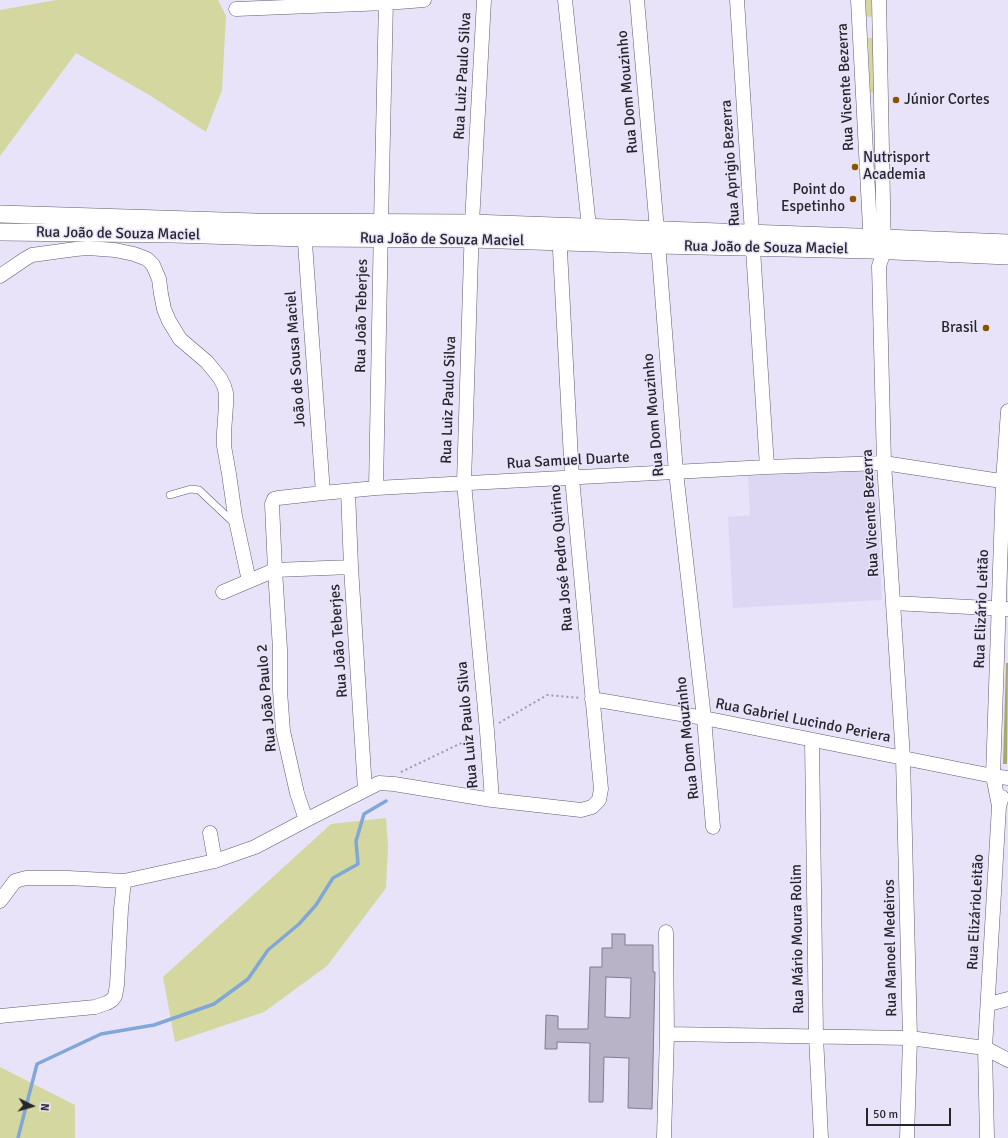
<!DOCTYPE html>
<meta charset="utf-8">
<style>
body{margin:0}
#map{position:relative;width:1008px;height:1138px;overflow:hidden;background:#e8e3f8;font-family:Signika,sans-serif}
canvas{display:block}
.north{position:absolute;left:12px;top:1086px;width:40px;height:40px;-webkit-text-stroke:3px #e8e3f8;paint-order:stroke;rotate:95deg;font-size:11px;font-weight:700;line-height:16px;text-align:center;color:#27252c}
.north::after{content:'';display:block;margin:auto;width:14px;height:18px;background:#27252c;clip-path:polygon(50% 0,100% 100%,50% 72%,0 100%)}
.scale{position:absolute;left:866px;top:1108px;width:85px;height:18px;box-sizing:border-box;border:2px solid #27252c;border-top:0;padding-left:5px;font-size:12px;line-height:14px;white-space:nowrap;color:#27252c;-webkit-text-stroke:3px #e8e3f8;paint-order:stroke}
</style>
<div id="map">
<canvas width="1008" height="1138"></canvas>
<div class="north">N</div>
<div class="scale">50 m</div>
</div>
<script>
const c = document.querySelector('canvas').getContext('2d');
c.lineJoin = 'round';
function fillPath(path, color) { c.fillStyle = color; c.fill(path, 'evenodd'); }
const shape = rows => new Path2D(rows.map(r => 'M' + r).join(''));
function trace(path, color, width, dash) { c.strokeStyle = color; c.lineWidth = width; c.lineCap = dash ? 'butt' : 'round'; c.setLineDash(dash || []); c.stroke(path); }
function write(font, color, halo, rows, align = 'center') {
  c.font = font + ' Signika,sans-serif'; c.lineWidth = 3; c.setLineDash([]); c.textBaseline = 'middle'; c.strokeStyle = halo; c.fillStyle = color; for (const [text, x, y, turn = 0] of rows) {
    c.save(); c.translate(x, y); c.rotate((+turn || 0) * Math.PI / 180); c.textAlign = isNaN(turn) ? turn : align; if (halo) c.strokeText(text, 0, 0); c.fillText(text, 0, 0); c.restore();
  }
}
fillPath(shape([
 [875,469,882,600,733,608,728,517,750,515,748,476]
]), '#ded7f3');
fillPath(shape([
 [56,0,218,0,226,16,222,90,206,132,151,96,76,53,0,156,0,10],
 [865,0,871,0,872,16,870,17,866,16],
 [869,38,874,38,874,93,870,92,868,39],
 [386,818,388,847,386,888,327,966,264,1012,175,1042,163,977,331,824],
 [0,1067,75,1105,75,1138,0,1138]
]), '#d4d7a0');
fillPath(shape([
 [1006,663,1008,663,1007,764,1003,764]
]), '#a5a86a');
trace(shape([
 [18,1138,37,1064,101,1034,154,1025,214,1004,248,979,268,950,299,924,316,905,333,878,358,864,356,841,364,814,386,801]
]), '#81a7d8', 3.5);
const building = shape([
 [612,934,625,934,625,945,653,945,653,972,655,972,652,1109,628,1108,629,1058,604,1057,603,1102,589,1102,590,1043,557,1042,557,1049,545,1049,546,1015,558,1016,558,1029,588,1029,590,967,602,967,602,948,612,948,612,934],
 [606,977,631,978,630,1018,605,1017,606,977]
]);
fillPath(building, '#b8b3c7');
trace(building, '#817c8f', 1);
const service = shape([
 [170,495,191,489,199,490,234,523]
]);
const minor = shape([
 [484,0,472,223,464,483,487,731,492,800],
 [565,0,589,227],
 [637,0,657,230,676,472,704,718,713,827],
 [737,0,767,467],
 [858,0,871,247],
 [879,0,884,251,879,266,884,463,903,758,910,1038,907,1138],
 [236,9,386,3,424,0],
 [304,229,323,493],
 [0,276,25,259,32,255,76,249,88,248,115,250,134,254,147,259,153,265,159,279,161,294,164,309,169,321,180,339,207,362,220,378,224,386,226,393,226,405,224,433,224,446,229,474,235,516,249,581],
 [376,488,381,223,386,0],
 [348,491,351,567,365,790],
 [223,592,275,570,351,567],
 [893,603,1008,609],
 [592,699,704,718,993,776,1008,778],
 [812,740,816,1036,821,1138],
 [999,806,993,776,1003,481,1008,411],
 [306,820,297,793,283,731,280,691,280,649,275,570,272,504,274,499,278,498,323,493,376,488,767,467,884,463,1008,482],
 [210,833,215,861],
 [0,901,15,881,26,878,68,878,124,881],
 [989,1004,1008,999],
 [0,1016,95,1007,107,1003,112,1000,115,996,117,985,121,909,124,881,215,861,255,847,306,820,379,783,394,784,492,800,581,810,592,807,599,800,601,789,572,478,559,231],
 [667,1034,910,1038,985,1048,1008,1060],
 [664,1137,667,1034,666,932],
 [987,1138,985,1048,999,806,1002,797]
]);
const tertiary = shape([
 [0,214,255,222,472,223,884,238,1008,243],
 [0,232,173,234,304,238,471,239,658,245,871,250,1008,256]
]);
trace(service, '#615c6e', 8);
trace(minor, '#615c6e', 15);
trace(tertiary, '#615c6e', 18);
trace(shape([
 [499,723,547,695,581,698],
 [401,772,474,737]
]), '#9e9aaa', 2, [2, 3]);
trace(service, '#fff', 7);
trace(minor, '#fff', 14);
trace(tertiary, '#fff', 17);
for (const [x, y, r, color] of [
 [896,100,4,"#895302"],
 [855,167,4,"#895302"],
 [853,199,4,"#895302"],
 [986,328,4,"#895302"]
]) { const dot = new Path2D(); dot.arc(x, y, r, 0, 2 * Math.PI); c.fillStyle = color; c.fill(dot); trace(dot, '#e8e3f8', 1.5); }
write('15px', '#27252c', '#e8e3f8', [
 ["Rua Luiz Paulo Silva",463,76,-87],
 ["Rua Vicente Bezerra",846,87,-93],
 ["Rua Dom Mouzinho",628,92,-95],
 ["Rua Aprigio Bezerra",731,163,-94],
 ["Rua João de Souza Maciel",118,234,1],
 ["Rua João de Souza Maciel",442,240,1],
 ["Rua João de Souza Maciel",766,248,1],
 ["Rua João Teberjes",362,316,-89],
 ["João de Sousa Maciel",296,359,-94],
 ["Rua Luiz Paulo Silva",449,400,-88],
 ["Rua Dom Mouzinho",654,415,-95],
 ["Rua Samuel Duarte",568,461,-3],
 ["Rua Vicente Bezerra",871,513,-93],
 ["Rua José Pedro Quirino",562,558,-95],
 ["Rua Elizário Leitão",982,609,-88],
 ["Rua João Teberjes",339,641,-94],
 ["Rua João Paulo 2",267,698,-95],
 ["Rua Gabriel Lucindo Periera",803,721,11],
 ["Rua Luiz Paulo Silva",468,725,-95],
 ["Rua Dom Mouzinho",688,738,-96],
 ["Rua ElizárioLeitão",976,912,-87],
 ["Rua Mário Moura Rolim",798,939,-91],
 ["Rua Manoel Medeiros",891,948,-91]
]);
write('15px', '#27252c', '#e8e3f8', [
 ["Júnior Cortes",904,100],
 ["Nutrisport",863,158],
 ["Academia",863,175],
 ["Point do",845,190,"right"],
 ["Espetinho",845,207,"right"],
 ["Brasil",978,328,"right"]
], 'left');
</script>
